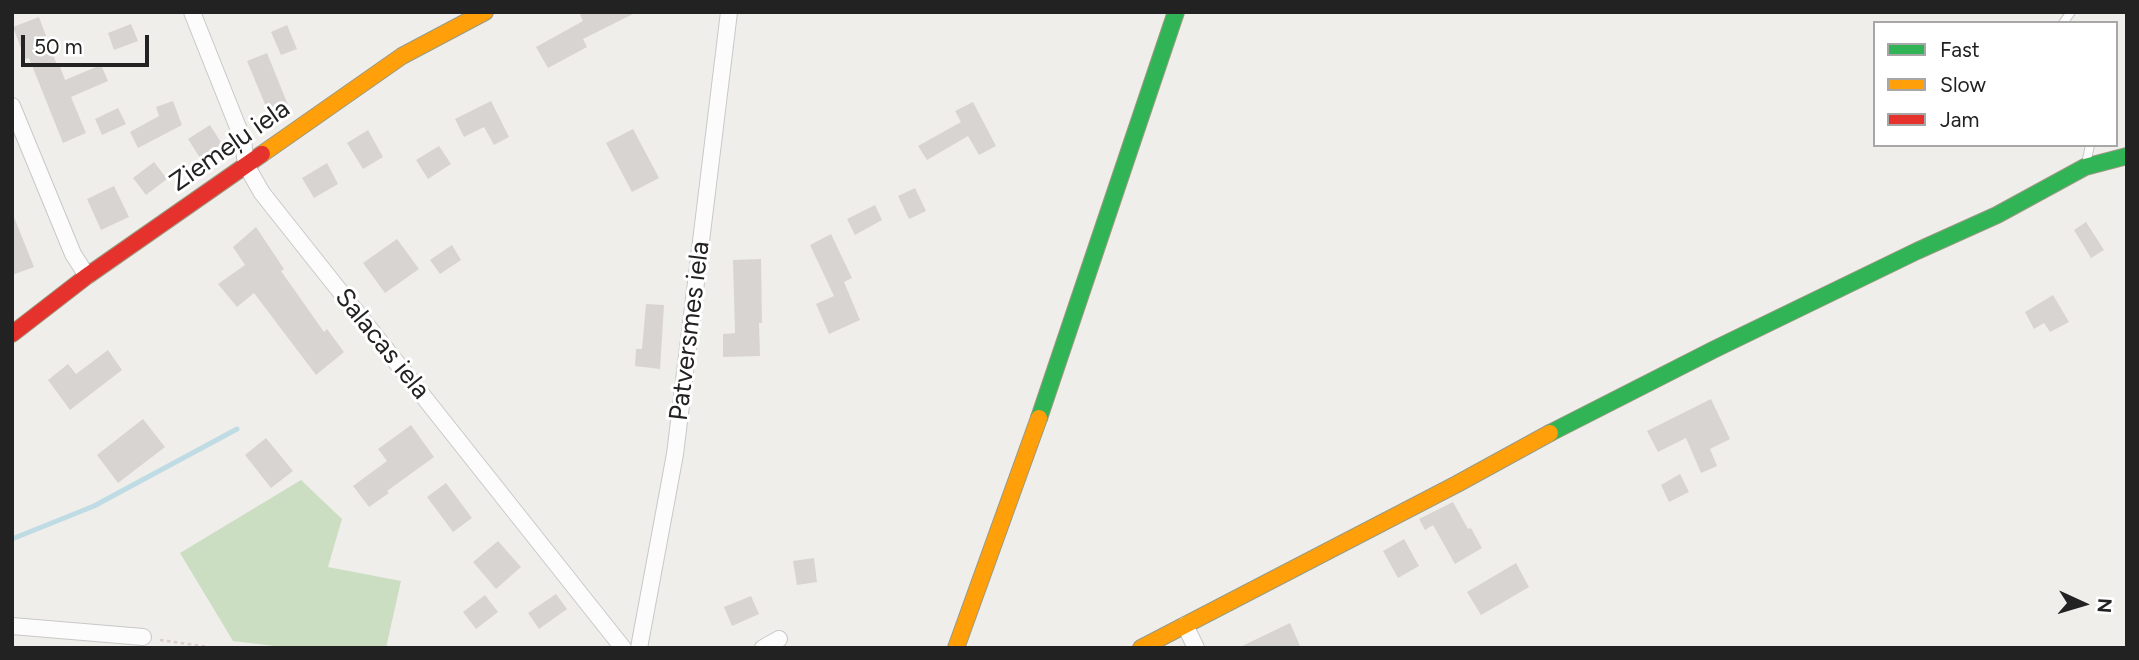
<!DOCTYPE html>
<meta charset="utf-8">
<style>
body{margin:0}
#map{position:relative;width:2139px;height:660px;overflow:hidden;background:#f0eeeb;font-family:Figtree,sans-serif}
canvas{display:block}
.frame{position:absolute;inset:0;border:14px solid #222;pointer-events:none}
.legend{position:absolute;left:1873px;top:21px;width:245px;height:126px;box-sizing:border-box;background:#fff;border:2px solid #a7a7a7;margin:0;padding:9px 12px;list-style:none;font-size:21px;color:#222}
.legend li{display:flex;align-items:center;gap:14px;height:35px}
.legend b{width:35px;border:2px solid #a7a7a7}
.north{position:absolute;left:2048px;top:569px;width:70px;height:70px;-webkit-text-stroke:5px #fff;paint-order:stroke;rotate:94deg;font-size:19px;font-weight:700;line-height:28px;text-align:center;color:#222}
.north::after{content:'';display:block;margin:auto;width:24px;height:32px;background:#222;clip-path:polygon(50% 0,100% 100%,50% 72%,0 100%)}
.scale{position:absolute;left:21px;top:35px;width:128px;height:32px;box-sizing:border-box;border:4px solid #222;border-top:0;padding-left:9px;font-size:21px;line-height:24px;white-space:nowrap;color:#222;-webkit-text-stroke:5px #fff;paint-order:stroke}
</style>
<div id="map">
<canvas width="2139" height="660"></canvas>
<div class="frame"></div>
<ul class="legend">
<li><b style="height:9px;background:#30b455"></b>Fast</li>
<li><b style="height:9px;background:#ff9f0a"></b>Slow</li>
<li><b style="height:9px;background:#e5322d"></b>Jam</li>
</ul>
<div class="north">N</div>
<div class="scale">50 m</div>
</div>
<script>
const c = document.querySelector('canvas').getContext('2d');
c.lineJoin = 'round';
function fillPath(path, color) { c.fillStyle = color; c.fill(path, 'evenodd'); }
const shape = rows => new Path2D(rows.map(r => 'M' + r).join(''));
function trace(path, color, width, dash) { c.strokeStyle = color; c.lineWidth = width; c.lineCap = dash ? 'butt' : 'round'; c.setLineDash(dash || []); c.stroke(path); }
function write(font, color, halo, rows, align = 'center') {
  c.font = font + ' Figtree,sans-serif'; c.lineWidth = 6; c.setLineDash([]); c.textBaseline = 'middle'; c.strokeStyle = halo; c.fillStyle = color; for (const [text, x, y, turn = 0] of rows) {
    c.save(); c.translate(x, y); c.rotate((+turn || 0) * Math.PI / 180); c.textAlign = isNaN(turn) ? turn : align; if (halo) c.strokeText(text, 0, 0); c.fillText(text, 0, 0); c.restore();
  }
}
fillPath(shape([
 [301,480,342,519,328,567,401,581,386,648,291,648,233,641,180,553]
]), '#cbdec1');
trace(shape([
 [12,539,94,506,237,429]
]), '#bfdbe3', 5);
fillPath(shape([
 [579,12,637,12,583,39,587,47,548,68,536,47,583,21],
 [39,17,57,65,59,64,65,80,101,65,108,81,71,97,86,133,63,143,29,58,25,59,13,27],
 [131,24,138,41,114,50,108,33],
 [287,25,297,49,281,55,271,32],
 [267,53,288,105,269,114,247,61],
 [173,101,182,125,138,148,130,132,159,116,156,107],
 [491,101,509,137,494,145,484,127,464,137,455,119],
 [973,102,996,146,979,155,968,136,927,160,918,146,961,122,955,111],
 [118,108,126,124,102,135,95,119],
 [210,125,222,144,200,158,188,139],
 [633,129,659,178,632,192,606,143],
 [368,130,383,157,363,169,347,143],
 [439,146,451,164,428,179,416,160],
 [154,162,167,179,146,195,133,178],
 [327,163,338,184,314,198,302,178],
 [114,186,129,217,101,230,87,199],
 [915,188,926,211,909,219,898,196],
 [875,205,882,220,855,235,847,219],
 [12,212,34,267,12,275],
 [2086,222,2104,250,2091,258,2074,230],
 [256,227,284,269,281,271,324,332,327,329,344,352,316,375,254,293,237,307,218,284,245,265,233,247],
 [831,234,852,278,844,282,860,320,829,334,816,304,834,296,810,245],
 [397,239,419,269,385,293,363,263],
 [452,245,461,260,440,274,430,260],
 [761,259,762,323,759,323,760,356,723,357,723,334,735,333,733,260],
 [2053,295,2069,322,2050,332,2044,323,2034,329,2025,312],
 [646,304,664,305,660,369,635,366,636,349,642,349],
 [108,350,122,370,70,410,48,380,68,364,76,374],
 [1711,399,1730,439,1710,449,1717,466,1701,473,1686,438,1658,452,1647,431],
 [143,419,165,447,118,483,97,455],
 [411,425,434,457,387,491,389,493,369,507,353,486,387,461,378,449],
 [266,438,293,471,271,488,245,455],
 [1680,474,1689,492,1669,502,1661,485],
 [446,483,472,518,453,532,427,497],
 [1453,502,1468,529,1471,528,1482,548,1455,564,1433,525,1425,530,1419,519],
 [1404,539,1419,566,1398,578,1383,551],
 [498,541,521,567,496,589,473,562],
 [814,558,817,582,797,585,793,561],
 [1516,563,1529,587,1481,615,1467,592],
 [556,594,567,609,539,629,528,613],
 [485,595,498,612,476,629,463,612],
 [751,596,759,614,732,626,724,607],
 [1290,623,1301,648,1238,648]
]), '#d7d4d2');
const lane = shape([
 [2063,23,2071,12],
 [2086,164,2090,145]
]);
const street = shape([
 [192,12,243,140,246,165,262,193,623,648],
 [12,106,73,254,87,276],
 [1185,625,1196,648],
 [12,626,143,637],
 [639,648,675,454,729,12],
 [763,648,779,639]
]);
const fast = shape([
 [1039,418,1176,12],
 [1550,433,1715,349,1917,251,1997,215,2085,167,2127,156]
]);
const slow = shape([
 [262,154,402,56,485,12],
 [956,648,1039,418],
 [1141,648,1457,484,1550,433]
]);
const jam = shape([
 [12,334,87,276,262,154]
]);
trace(lane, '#c9c8c7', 10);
trace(street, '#c9c8c7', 18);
trace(fast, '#999a82', 18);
trace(slow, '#999a82', 18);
trace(jam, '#999a82', 18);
trace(shape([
 [160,640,215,648]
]), '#dccecd', 2.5, [3.5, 3.5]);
trace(lane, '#fdfcfc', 8);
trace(street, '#fdfcfc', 16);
trace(fast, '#30b455', 16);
trace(slow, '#ff9f0a', 16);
trace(jam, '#e5322d', 16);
write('26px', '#222', '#fff', [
 ["Ziemeļu iela",230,146,-35],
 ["Patversmes iela",690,331,-83],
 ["Salacas iela",382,344,51]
]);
</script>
